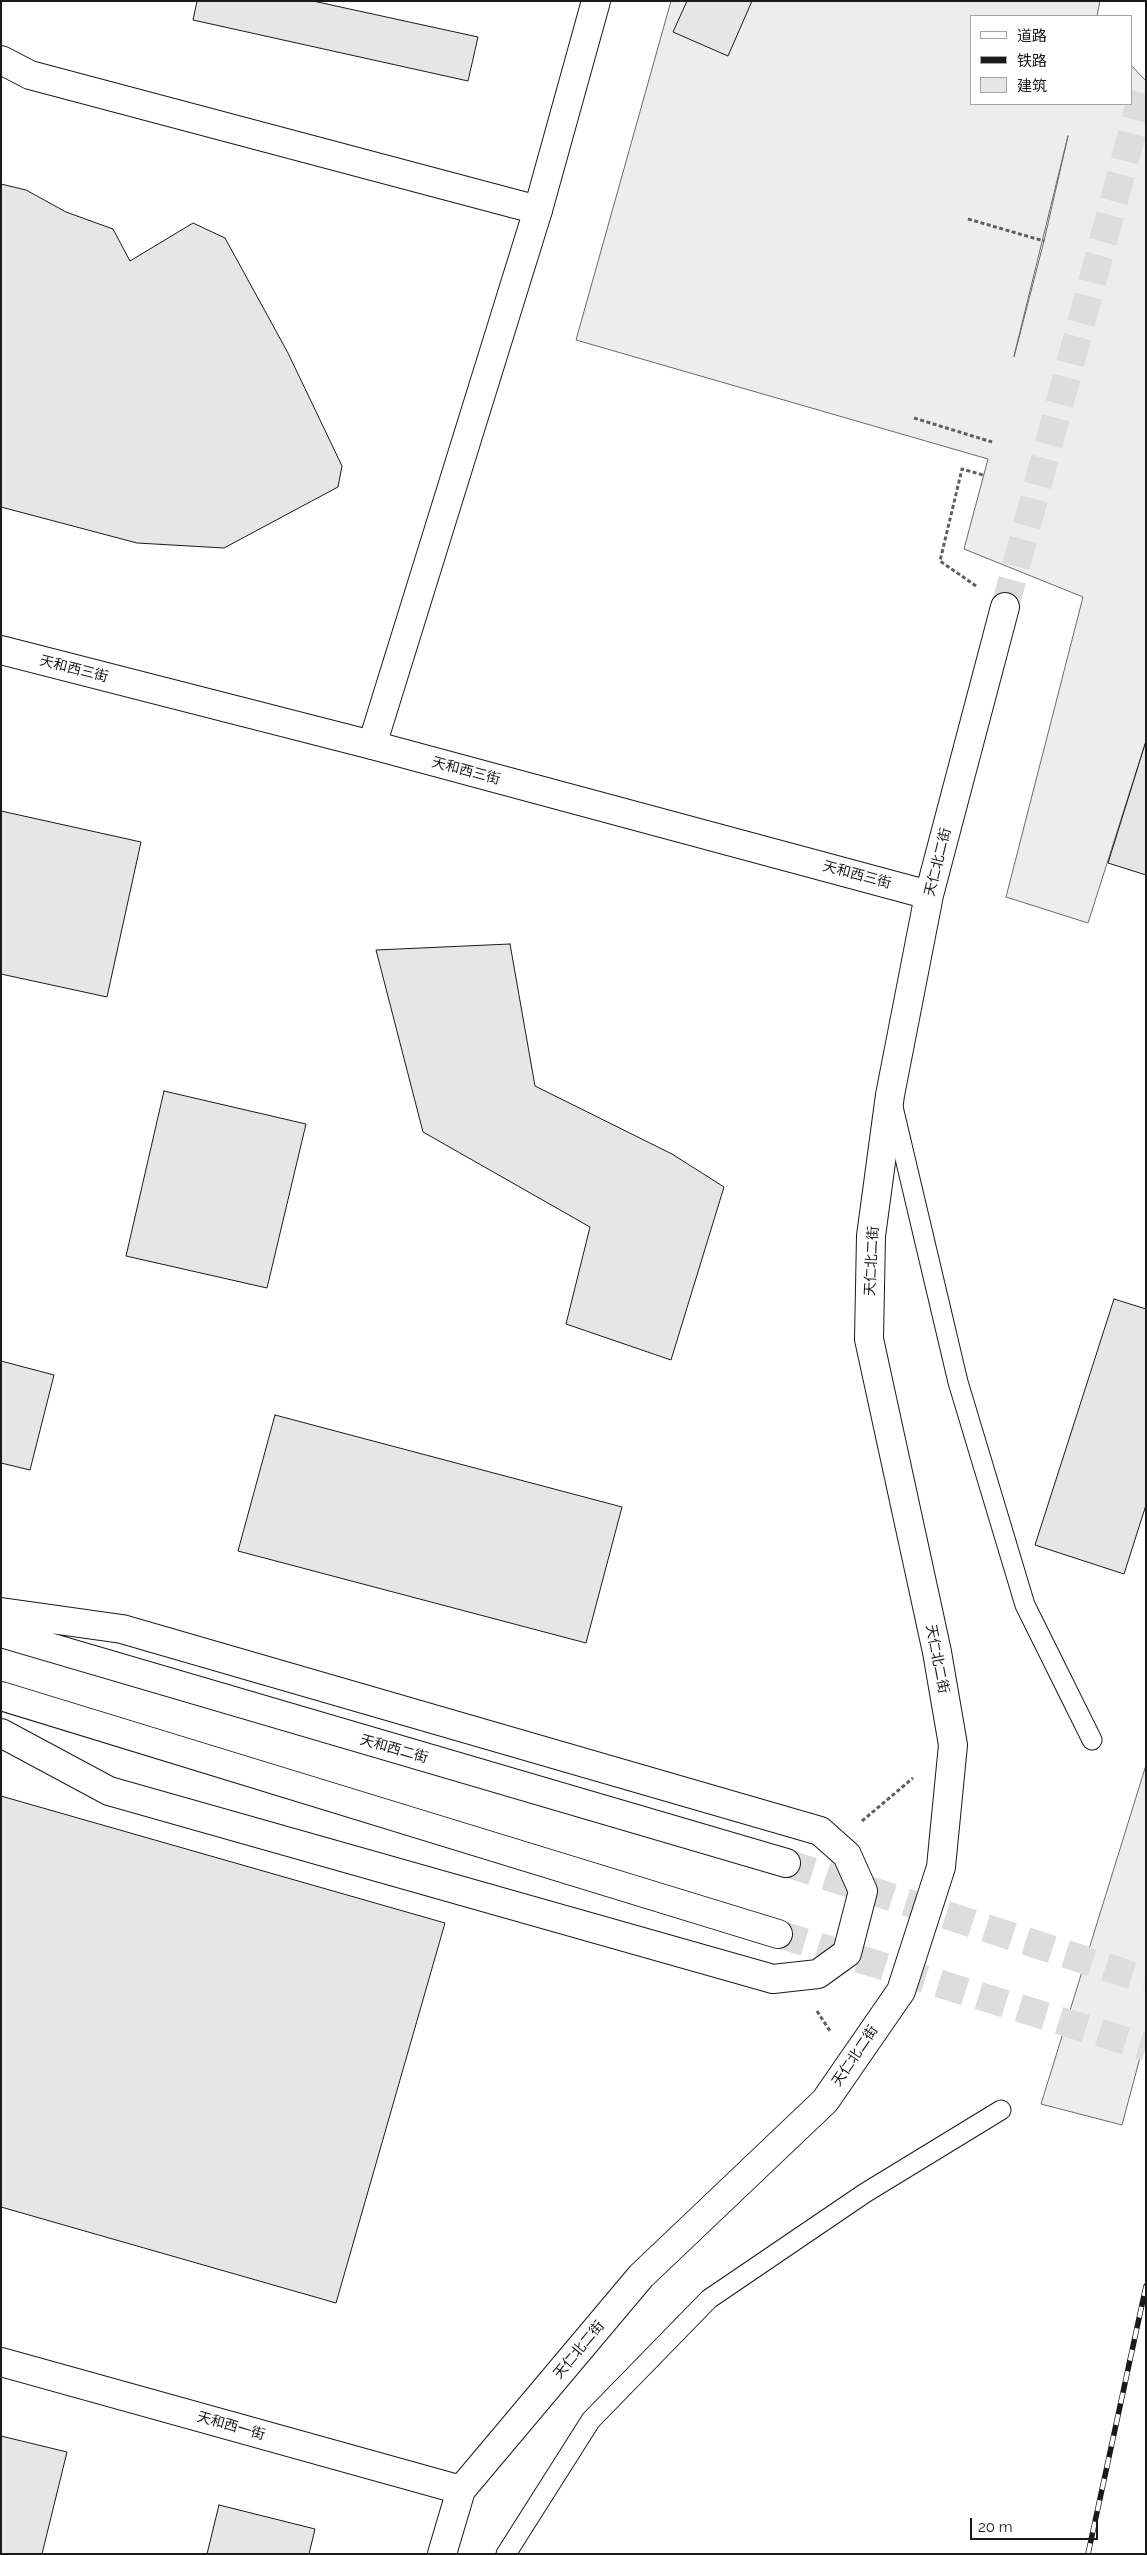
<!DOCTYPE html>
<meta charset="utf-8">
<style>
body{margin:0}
#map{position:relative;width:1147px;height:2555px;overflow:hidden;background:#fff;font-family:Raleway,"Noto Sans SC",sans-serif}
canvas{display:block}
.frame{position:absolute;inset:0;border:2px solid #1a1a1a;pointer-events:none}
.legend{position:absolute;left:970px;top:15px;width:162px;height:90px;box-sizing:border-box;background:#fff;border:1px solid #a3a3a3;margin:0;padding:6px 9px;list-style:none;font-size:15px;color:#1a1a1a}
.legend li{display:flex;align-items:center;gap:10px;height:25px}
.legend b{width:25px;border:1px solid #a3a3a3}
.scale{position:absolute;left:970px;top:2518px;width:128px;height:22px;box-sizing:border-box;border:2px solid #1a1a1a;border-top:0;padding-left:6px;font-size:15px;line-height:18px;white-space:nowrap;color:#1a1a1a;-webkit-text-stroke:4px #fff;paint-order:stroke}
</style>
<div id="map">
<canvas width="1147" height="2555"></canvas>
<div class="frame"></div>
<ul class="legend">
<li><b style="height:6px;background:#fff"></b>道路</li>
<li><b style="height:6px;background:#1a1a1a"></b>铁路</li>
<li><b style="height:14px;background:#e6e6e6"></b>建筑</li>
</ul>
<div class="scale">20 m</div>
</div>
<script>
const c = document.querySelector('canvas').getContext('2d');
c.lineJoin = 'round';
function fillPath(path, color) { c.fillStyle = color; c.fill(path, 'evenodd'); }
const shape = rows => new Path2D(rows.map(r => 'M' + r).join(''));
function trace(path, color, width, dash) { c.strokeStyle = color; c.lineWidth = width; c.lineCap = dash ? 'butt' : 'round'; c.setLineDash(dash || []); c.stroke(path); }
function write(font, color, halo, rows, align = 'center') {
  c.font = font + ' Raleway,"Noto Sans SC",sans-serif'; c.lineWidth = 4; c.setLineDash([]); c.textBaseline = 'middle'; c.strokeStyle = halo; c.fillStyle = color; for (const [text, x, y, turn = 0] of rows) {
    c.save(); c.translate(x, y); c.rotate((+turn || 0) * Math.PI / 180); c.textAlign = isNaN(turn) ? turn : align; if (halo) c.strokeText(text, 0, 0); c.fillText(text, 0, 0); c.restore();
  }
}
const built = shape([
 [671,1,1100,1,1097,16,971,16,971,104,1131,104,1131,65,1146,81,1146,741,1088,923,1006,897,1083,597,964,549,988,459,576,340,671,1],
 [1068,136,1044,241,1014,357,1014,356,1068,136],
 [1146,1765,1146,2035,1122,2125,1041,2104,1146,1765]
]);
fillPath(built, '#ededed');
trace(built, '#6a6a6a', 1);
const building = shape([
 [197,1,313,1,478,37,468,81,193,20,197,1],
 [687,1,752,1,728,56,673,32,687,1],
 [1,184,26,190,66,212,113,229,130,261,193,223,225,238,288,353,342,466,338,487,224,548,137,543,1,507,1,184],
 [1146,741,1146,875,1108,863,1146,741],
 [1,811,141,842,107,997,1,974,1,811],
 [510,944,535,1086,672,1154,724,1187,671,1360,566,1324,590,1227,423,1132,376,950,510,944],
 [164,1091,306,1124,267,1288,126,1256,164,1091],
 [1114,1299,1146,1309,1146,1505,1124,1574,1035,1545,1114,1299],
 [1,1361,54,1375,30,1470,1,1463,1,1361],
 [275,1415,622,1507,586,1643,238,1551,275,1415],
 [1,1796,445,1923,336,2303,1,2207,1,1796],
 [1,2436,67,2452,42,2554,1,2554,1,2436],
 [219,2505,315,2529,309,2554,207,2554,219,2505]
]);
fillPath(building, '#e6e6e6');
trace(building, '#1a1a1a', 1);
trace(shape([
 [1005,607,1146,81],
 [786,1863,1146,1980],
 [778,1934,1146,2047]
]), '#ddd', 28, [28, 14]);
const service = shape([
 [893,1107,958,1382,1025,1605,1092,1740],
 [506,2554,591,2420,709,2299,865,2193,1001,2110]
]);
const minor = shape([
 [372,745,538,210,596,1]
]);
const tertiary = shape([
 [1,650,372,745,929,895],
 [1,1612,122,1629,820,1831,847,1855,863,1891,847,1953,818,1974,773,1979,109,1791,1,1733],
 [1,1633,786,1863],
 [1,1696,778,1934],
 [1,2362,461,2490],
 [442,2554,461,2490,641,2276,825,2101,901,1991,941,1867,953,1745,937,1652,869,1339,871,1236,890,1095,929,895,1005,607]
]);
const primary = shape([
 [1,60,30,75,538,210]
]);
trace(service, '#1a1a1a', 21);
trace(minor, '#1a1a1a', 30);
trace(tertiary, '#1a1a1a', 30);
trace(primary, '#1a1a1a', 30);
trace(shape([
 [968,219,1044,241],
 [914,418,992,442],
 [976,586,940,561,962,469,983,475],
 [862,1821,913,1778],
 [817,2011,830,2031]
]), '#5f5f5f', 3, [4, 2.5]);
trace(service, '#fff', 19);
trace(minor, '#fff', 28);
trace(tertiary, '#fff', 28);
trace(primary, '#fff', 28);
const rail = shape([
 [1088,2554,1146,2286]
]);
trace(rail, '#1a1a1a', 5.5);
trace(rail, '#fff', 4, [11]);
write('14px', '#1a1a1a', '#fff', [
 ["天和西三街",74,669,14],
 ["天和西三街",466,771,15],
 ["天仁北二街",938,862,-76],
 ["天和西三街",857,875,15],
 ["天仁北二街",872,1261,-87],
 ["天仁北二街",937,1659,79],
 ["天和西二街",394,1749,16],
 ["天仁北二街",855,2056,-56],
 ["天仁北二街",579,2350,-50],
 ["天和西一街",231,2426,16]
]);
</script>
